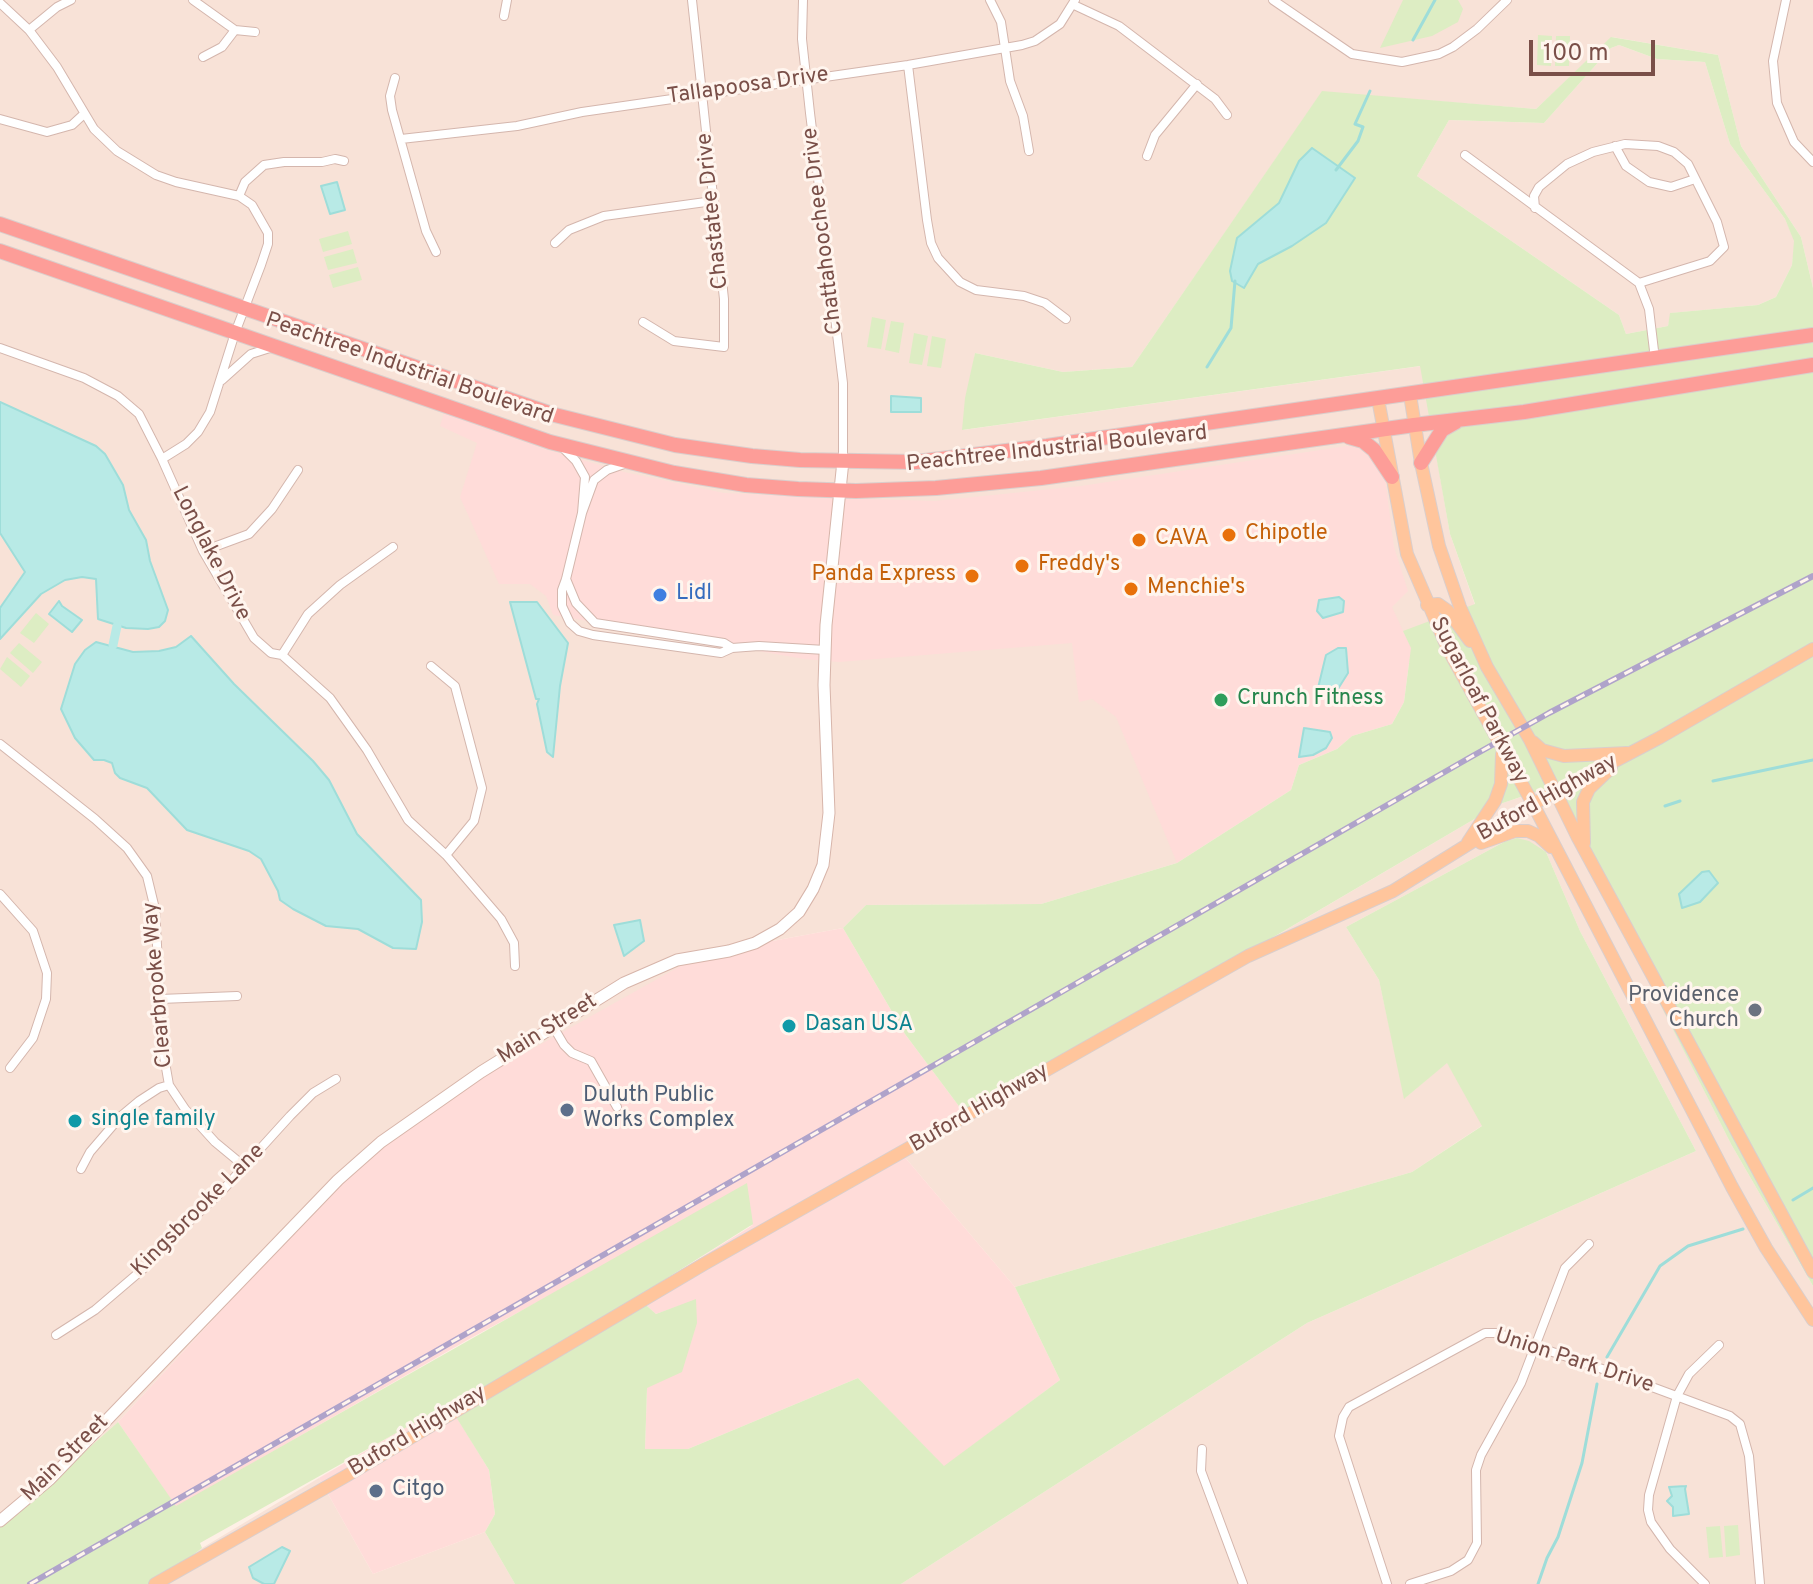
<!DOCTYPE html>
<style>
body{margin:0}
#map{position:relative;width:1813px;height:1584px;overflow:hidden;background:#fef0e6;font-family:Overpass,sans-serif}
canvas{display:block}
.scale{position:absolute;left:1529px;top:40px;width:126px;height:36px;box-sizing:border-box;border:4px solid #7a4f48;border-top:0;padding-left:10px;font-size:24px;line-height:28px;white-space:nowrap;color:#7a4f48;-webkit-text-stroke:6px #fff5ee;paint-order:stroke}
</style>
<div id="map">
<canvas width="1813" height="1584"></canvas>
<div class="scale">100 m</div>
</div>
<script>
const c = document.querySelector('canvas').getContext('2d');
c.lineJoin = 'round';
function fillPath(path, color) { c.fillStyle = color; c.fill(path, 'evenodd'); }
const shape = rows => new Path2D(rows.map(r => 'M' + r).join(''));
function trace(path, color, width, dash) { c.strokeStyle = color; c.lineWidth = width; c.lineCap = dash ? 'butt' : 'round'; c.setLineDash(dash || []); c.stroke(path); }
function write(font, color, halo, rows, align = 'center') {
  c.font = font + ' Overpass,sans-serif'; c.lineWidth = 6; c.setLineDash([]); c.textBaseline = 'middle'; c.strokeStyle = halo; c.fillStyle = color; for (const [text, x, y, turn = 0] of rows) {
    c.save(); c.translate(x, y); c.rotate((+turn || 0) * Math.PI / 180); c.textAlign = isNaN(turn) ? turn : align; if (halo) c.strokeText(text, 0, 0); c.fillText(text, 0, 0); c.restore();
  }
}
fillPath(shape([
 [0,0,1813,0,1813,288,1801,237,1741,146,1718,55,1612,37,1536,109,1322,92,1132,367,1063,372,975,353,963,430,1421,366,1450,534,1475,605,1177,863,1041,904,866,905,843,928,702,954,320,1204,118,1422,44,1488,0,1521],
 [1619,45,1657,59,1705,62,1730,144,1785,219,1795,241,1792,265,1776,297,1758,305,1671,313,1668,326,1626,334,1619,315,1417,176,1449,120,1544,123,1611,48],
 [1551,787,1731,1144,1813,1286,1813,1584,901,1584,1307,1323,1696,1151,1580,931,1546,852,1504,842,1346,927,1379,980,1405,1098,1447,1062,1483,1125,1412,1172,1015,1287,903,1155,1500,804],
 [319,1478,373,1574,485,1532,515,1584,157,1584,202,1548]
]), '#f8e2d7');
fillPath(shape([
 [444,413,548,450,624,472,724,493,865,499,935,501,1081,486,1347,446,1362,448,1384,471,1394,547,1408,591,1392,607,1411,648,1404,702,1392,724,1352,736,1337,749,1299,765,1291,790,1177,863,1116,717,1092,699,1079,702,1072,643,839,662,804,659,553,615,546,596,530,584,499,584,460,497,477,443,440,426],
 [843,928,905,1034,967,1117,903,1155,1015,1287,1060,1380,944,1467,858,1378,688,1449,645,1449,647,1388,696,1300,656,1314,637,1297,753,1225,584,1277,471,1338,176,1507,118,1422,320,1204,382,1142,477,1080,702,954],
 [448,1403,489,1470,495,1514,485,1532,373,1574,319,1478]
]), '#ffdcd9');
fillPath(shape([
 [1403,0,1458,0,1463,9,1458,22,1432,36,1380,48],
 [1538,35,1552,36,1551,66,1537,65],
 [1556,36,1570,36,1569,66,1555,66],
 [1611,37,1718,55,1741,146,1801,237,1813,288,1813,1286,1731,1144,1550,787,1500,804,967,1117,905,1034,843,928,866,905,1041,904,1177,863,1291,790,1299,765,1337,749,1352,736,1392,724,1404,702,1411,648,1403,631,1475,604,1450,534,1420,366,962,430,965,398,975,353,1063,372,1132,367,1322,91,1536,109],
 [1619,45,1657,59,1705,62,1730,144,1785,219,1794,241,1792,265,1776,297,1758,305,1670,313,1668,326,1626,334,1619,315,1417,176,1449,120,1544,123,1611,48],
 [348,231,352,244,323,252,319,239],
 [353,249,357,263,328,270,324,257],
 [358,267,362,280,333,288,329,275],
 [872,317,886,320,881,349,867,347],
 [891,321,904,323,899,353,885,350],
 [914,333,928,336,922,365,909,363],
 [932,336,946,339,941,368,927,366],
 [36,613,49,624,34,643,20,633],
 [19,643,42,662,33,673,10,653],
 [7,657,30,676,21,687,0,669],
 [1517,838,1529,841,1546,852,1580,931,1696,1151,1307,1323,901,1584,515,1584,485,1532,495,1514,489,1470,448,1404,200,1543,202,1548,157,1584,0,1584,0,1521,44,1488,118,1422,176,1506,747,1183,753,1224,637,1297,656,1314,696,1299,697,1323,682,1372,647,1388,645,1449,688,1449,858,1378,944,1466,1060,1380,1015,1287,1412,1172,1482,1126,1447,1063,1404,1099,1379,980,1346,927,1504,842],
 [1738,1525,1740,1555,1726,1557,1724,1526],
 [1720,1526,1723,1557,1709,1558,1706,1527]
]), '#ddedc3');
const water = shape([
 [1312,148,1355,178,1326,223,1292,246,1258,264,1244,288,1232,281,1230,271,1237,238,1279,203,1299,161,1312,148],
 [337,182,345,210,330,214,321,186,337,182],
 [891,396,921,398,921,412,891,412,891,396],
 [0,402,96,446,105,454,123,485,129,510,146,540,150,561,168,610,165,621,159,627,148,629,126,628,98,619,96,579,82,577,65,580,41,594,0,639,0,608,25,572,0,533,0,402],
 [1339,597,1344,601,1343,612,1323,618,1317,611,1319,600,1339,597],
 [59,601,62,606,82,620,72,632,49,614,59,601],
 [510,602,537,602,568,643,560,686,553,757,547,752,537,704,539,699,536,699,510,602],
 [191,636,234,684,313,761,329,780,357,834,421,900,422,922,416,949,393,948,358,929,326,926,293,909,280,900,278,891,261,859,249,851,187,830,147,788,120,778,115,773,112,763,104,760,94,760,75,738,61,709,75,664,85,650,96,642,133,652,159,651,176,647,191,636],
 [1338,648,1346,648,1348,673,1336,692,1322,694,1318,688,1326,655,1338,648],
 [1304,728,1330,732,1332,738,1326,748,1313,755,1299,757,1304,728],
 [1709,871,1718,883,1700,902,1682,908,1679,894,1702,872,1709,871],
 [640,920,644,941,624,956,614,925,640,920],
 [1686,1486,1685,1489,1689,1514,1673,1516,1673,1507,1667,1501,1672,1496,1669,1487,1686,1486],
 [282,1547,290,1551,274,1584,264,1584,253,1578,249,1567,282,1547]
]);
fillPath(water, '#b8eae6');
trace(water, '#9eddd9', 2);
trace(shape([
 [1413,40,1435,0],
 [1336,170,1358,141,1363,127,1355,124,1370,91],
 [1207,367,1231,328,1235,281],
 [1713,781,1813,760],
 [1665,806,1680,801],
 [1793,1200,1813,1188],
 [1607,1357,1660,1266,1688,1246,1743,1229],
 [1538,1584,1547,1558,1558,1537,1582,1463,1597,1384]
]), '#9eddd9', 3);
trace(shape([
 [113,645,117,626]
]), '#b8eae6', 9);
const street = shape([
 [193,0,235,30,255,32],
 [803,0,802,39,810,113,843,383,843,461],
 [990,0,1001,22,1010,81,1023,116,1029,151],
 [1273,0,1352,54,1402,62,1439,54,1453,47,1477,29,1507,0],
 [1786,0,1773,61,1777,103,1794,142,1813,162],
 [0,3,29,30,57,67,94,129,117,151,156,175,176,182,239,196,252,205,268,233,268,244,261,265,235,333,210,412,198,432,186,444,162,459],
 [1074,5,1119,26,1215,99,1227,115],
 [504,16,507,0],
 [29,30,57,7,71,0],
 [203,57,222,47,235,30],
 [908,65,927,220,931,243,938,258,960,282,976,290,1024,296,1045,303,1066,319],
 [395,78,390,96,392,110,426,231,436,252],
 [0,119,47,132,72,125,84,114],
 [401,139,517,126,582,112,908,65,1022,45,1035,41,1060,24,1075,0],
 [1615,146,1626,166,1649,182,1671,187,1695,179],
 [1465,155,1639,283,1649,309,1655,359],
 [1147,156,1155,135,1197,84],
 [239,196,245,182,264,165,284,162,322,162,335,159,344,161],
 [1535,208,1534,196,1539,187,1567,164,1593,152,1625,144,1658,146,1674,152,1688,164,1717,222,1724,247,1710,261,1639,283],
 [555,243,569,230,604,216,713,201],
 [643,322,674,341,724,347,724,299,692,0],
 [0,348,84,378,118,396,139,414,162,459,203,551,254,638,271,653,282,655,330,698,367,750,408,820,446,855,501,919,514,943,515,966],
 [222,380,251,354,273,347],
 [560,445,576,461,585,477,582,513,594,480,607,470,627,463],
 [203,551,249,534,272,509,298,470],
 [566,579,576,603,595,623,724,643,732,648,721,653,593,635,579,631,570,623,562,606,562,590,566,579],
 [566,579,582,513],
 [732,648,759,646,825,650],
 [282,655,308,614,340,585,393,547],
 [431,666,455,686,482,788,474,821,446,855],
 [0,744,95,819,127,848,147,876,155,909,160,999,158,1022,169,1085,185,1109,215,1142,244,1166],
 [0,894,33,931,47,973,46,999,33,1038,10,1068],
 [160,999,237,996],
 [554,1028,564,1045,572,1053,591,1061,617,1107],
 [81,1169,90,1152,121,1116,139,1101,159,1088,169,1085],
 [56,1335,95,1310,143,1269,180,1230,221,1192,290,1116,313,1093,336,1079],
 [1202,1449,1201,1471,1243,1584],
 [1387,1584,1339,1436,1343,1417,1349,1407,1485,1333,1497,1333,1617,1374,1730,1416,1740,1424,1749,1456,1760,1584],
 [1410,1584,1451,1571,1468,1560,1477,1543,1476,1470,1481,1455,1521,1383,1565,1268,1589,1244],
 [1705,1584,1670,1549,1651,1522,1648,1510,1649,1495,1677,1396,1689,1374,1719,1345]
]);
const secondary = shape([
 [0,1521,50,1479,338,1180,381,1142,481,1072,624,983,677,960,729,951,755,943,780,929,799,912,813,889,823,865,829,813,824,685,826,625,843,461]
]);
const primary = shape([
 [1410,395,1421,463,1439,546,1460,607,1487,667,1530,740,1578,838,1813,1272],
 [1378,399,1407,554,1448,649,1533,804,1732,1187,1766,1248,1813,1320],
 [1427,605,1438,604,1448,611,1470,641],
 [1533,742,1542,750,1564,756,1627,753],
 [1468,842,1495,801,1501,784,1502,754],
 [1481,843,1515,831,1528,831,1539,836,1551,847],
 [1584,843,1583,802,1589,789,1611,768],
 [155,1584,346,1476,704,1264,1248,956,1393,891,1533,804,1659,738,1813,649]
]);
const highway = shape([
 [0,224,555,415,675,445,752,456,800,460,916,462,1047,446,1813,335],
 [0,251,550,442,674,473,746,485,798,489,856,491,936,488,1041,478,1414,425,1524,412,1813,365],
 [1349,437,1363,441,1374,450,1392,477],
 [1421,463,1442,430,1456,422]
]);
trace(street, '#d4b6ad', 10);
trace(secondary, '#d7b5aa', 13);
trace(primary, '#dacecc', 14);
trace(highway, '#dacecc', 16);
trace(street, '#fff', 8);
trace(secondary, '#fff', 11);
trace(primary, '#ffc59c', 12);
trace(highway, '#fd9d98', 14);
const rail = shape([
 [30,1584,1469,758,1549,713,1813,576]
]);
trace(rail, '#afa3ca', 6);
trace(rail, '#fff5ee', 3, [9]);
for (const [x, y, r, color] of [
 [1229,535,8,"#e8710a"],
 [1139,540,8,"#e8710a"],
 [1022,566,8,"#e8710a"],
 [972,576,8,"#e8710a"],
 [1131,589,8,"#e8710a"],
 [660,595,8,"#3f7fe0"],
 [1221,700,8,"#2e9e5b"],
 [1755,1010,8,"#6b7280"],
 [789,1026,8,"#0f9aa8"],
 [567,1110,8,"#5c6f8a"],
 [75,1121,8,"#0f9aa8"],
 [376,1491,8,"#5c6f8a"]
]) { const dot = new Path2D(); dot.arc(x, y, r, 0, 2 * Math.PI); c.fillStyle = color; c.fill(dot); trace(dot, '#fff5ee', 3); }
write('22px', '#7a4f48', '#fff5ee', [
 ["Tallapoosa Drive",748,87,-8],
 ["Chastatee Drive",714,211,-96],
 ["Chattahoochee Drive",824,231,-97],
 ["Peachtree Industrial Boulevard",409,370,19],
 ["Peachtree Industrial Boulevard",1057,450,-6],
 ["Longlake Drive",210,554,63],
 ["Sugarloaf Parkway",1478,701,62],
 ["Buford Highway",1548,799,-29],
 ["Clearbrooke Way",159,985,-95],
 ["Main Street",548,1030,-32],
 ["Buford Highway",980,1109,-30],
 ["Kingsbrooke Lane",199,1211,-45],
 ["Union Park Drive",1574,1362,18],
 ["Buford Highway",418,1432,-31],
 ["Main Street",66,1459,-45]
]);
write('22px', '#c56008', '#fff5ee', [
 ["Chipotle",1245,535],
 ["CAVA",1155,540],
 ["Freddy's",1038,566],
 ["Panda Express",956,576,"right"],
 ["Menchie's",1147,589]
], 'left');
write('22px', '#366cbe', '#fff5ee', [
 ["Lidl",676,595]
], 'left');
write('22px', '#27864d', '#fff5ee', [
 ["Crunch Fitness",1237,700]
], 'left');
write('22px', '#5b616d', '#fff5ee', [
 ["Providence",1739,997],
 ["Church",1739,1022]
], 'right');
write('22px', '#0d838f', '#fff5ee', [
 ["Dasan USA",805,1026],
 ["single family",91,1121]
], 'left');
write('22px', '#4e5e75', '#fff5ee', [
 ["Duluth Public",583,1097],
 ["Works Complex",583,1122],
 ["Citgo",392,1491]
], 'left');
</script>
